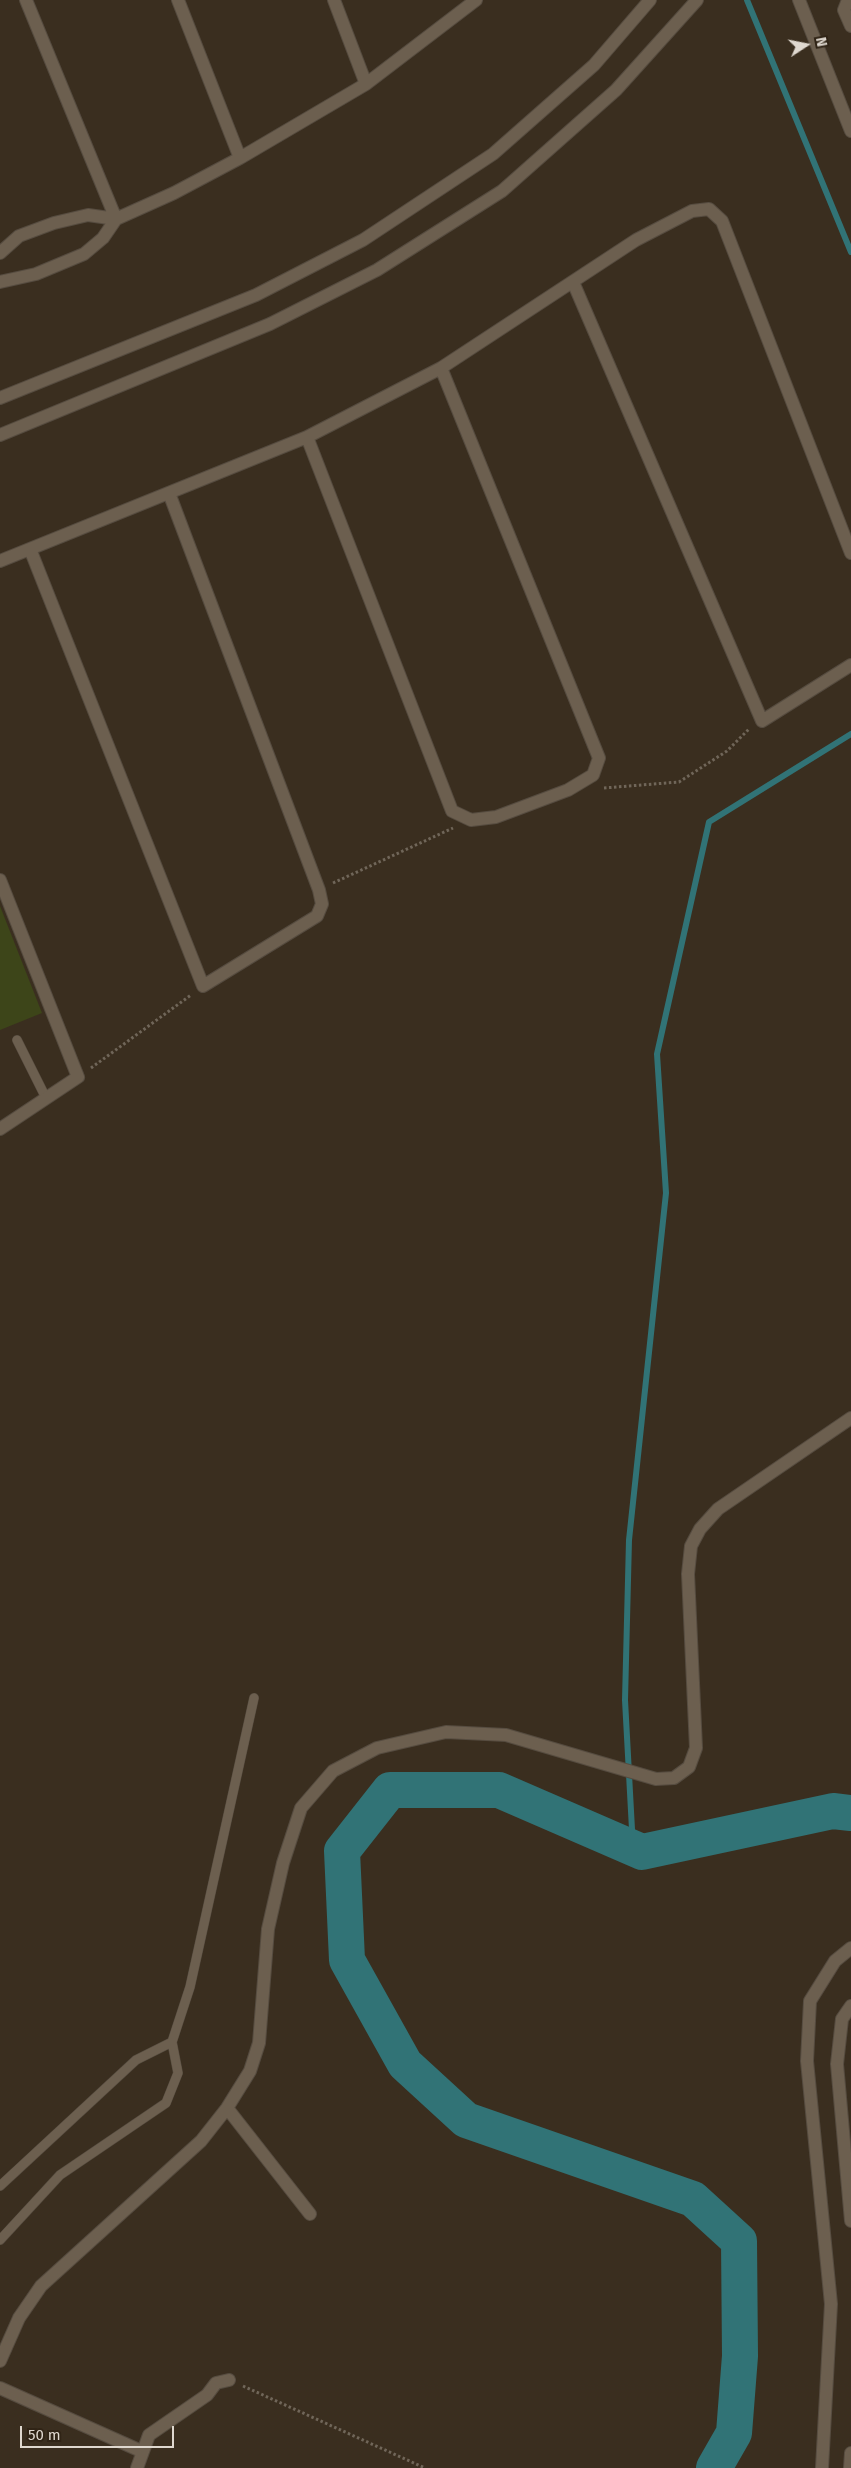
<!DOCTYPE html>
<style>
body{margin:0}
#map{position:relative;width:851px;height:2468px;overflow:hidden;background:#3a2e1f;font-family:"Fira Sans",sans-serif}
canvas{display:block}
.north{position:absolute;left:781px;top:20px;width:50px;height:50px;-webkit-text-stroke:4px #302416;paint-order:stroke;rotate:79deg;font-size:14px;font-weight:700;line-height:20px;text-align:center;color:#dfd8cf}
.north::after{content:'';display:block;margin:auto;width:18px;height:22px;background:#dfd8cf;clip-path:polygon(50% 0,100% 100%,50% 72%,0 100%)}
.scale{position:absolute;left:20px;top:2426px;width:154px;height:22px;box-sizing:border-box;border:2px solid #dfd8cf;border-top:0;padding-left:6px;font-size:15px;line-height:18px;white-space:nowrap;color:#dfd8cf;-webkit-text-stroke:4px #302416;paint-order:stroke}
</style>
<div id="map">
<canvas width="851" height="2468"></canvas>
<div class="north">N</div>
<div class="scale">50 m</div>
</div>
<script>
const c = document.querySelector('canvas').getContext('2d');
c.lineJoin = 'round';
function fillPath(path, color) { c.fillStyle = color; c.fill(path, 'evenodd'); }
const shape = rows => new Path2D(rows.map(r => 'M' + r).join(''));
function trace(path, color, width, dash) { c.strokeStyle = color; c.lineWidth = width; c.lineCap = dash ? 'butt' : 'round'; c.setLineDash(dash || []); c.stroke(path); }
fillPath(shape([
 [0,906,42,1013,0,1030]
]), '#3d4519');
trace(shape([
 [747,0,851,252],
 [633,1848,625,1700,629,1540,666,1193,657,1054,709,822,851,734]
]), '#317376', 6);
trace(shape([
 [714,2468,734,2433,740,2356,739,2241,693,2199,466,2120,405,2064,347,1960,342,1851,390,1790,499,1790,642,1852,833,1811,851,1813]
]), '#317376', 36);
const service = shape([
 [17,1040,46,1098],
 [0,2186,136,2060,172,2042],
 [0,2240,60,2175,166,2103,178,2073,172,2042,190,1987,254,1698]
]);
const minor = shape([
 [26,0,116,219],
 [178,0,240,158],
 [334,0,366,84],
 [799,0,851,131],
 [848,0,844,10,851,26],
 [0,253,19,236,54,223,88,215,116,219],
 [0,282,36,274,84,254,103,238,116,219,174,193,240,158,366,84,476,0],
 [573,282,762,721,851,665],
 [307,437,452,811,471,820,496,817,568,790,593,775,599,758,441,368],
 [30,549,203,986,317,916,322,904,319,890,169,493],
 [0,561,307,437,441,368,636,240,692,211,709,209,722,221,851,553],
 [0,880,78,1077,0,1129],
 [227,2108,310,2214],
 [0,2361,19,2318,41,2286,201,2141,227,2108,250,2071,259,2043,268,1929,283,1863,301,1808,333,1771,377,1748,446,1732,506,1735,656,1779,674,1778,689,1767,696,1748,688,1574,691,1546,700,1529,718,1509,851,1418],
 [0,2388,141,2451],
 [137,2468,149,2435,207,2395,216,2383,229,2380]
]);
const tertiary = shape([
 [0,398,256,295,363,240,493,154,594,65,650,0],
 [0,435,270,324,377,270,502,191,616,90,697,0],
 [851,2006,842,2019,837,2064,851,2221],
 [822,2468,831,2304,807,2061,810,2001,835,1961,851,1948],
 [850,2468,851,2453]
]);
trace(service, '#564c40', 10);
trace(minor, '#564c40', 14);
trace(tertiary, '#564c40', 14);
trace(shape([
 [604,788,679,782,727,751,749,729],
 [333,883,453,828],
 [91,1068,191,995],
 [243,2386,425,2468]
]), '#706659', 3, [2.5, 2.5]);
trace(service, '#6c5f4f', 9);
trace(minor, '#6c5f4f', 12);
trace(tertiary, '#6c5f4f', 12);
</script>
